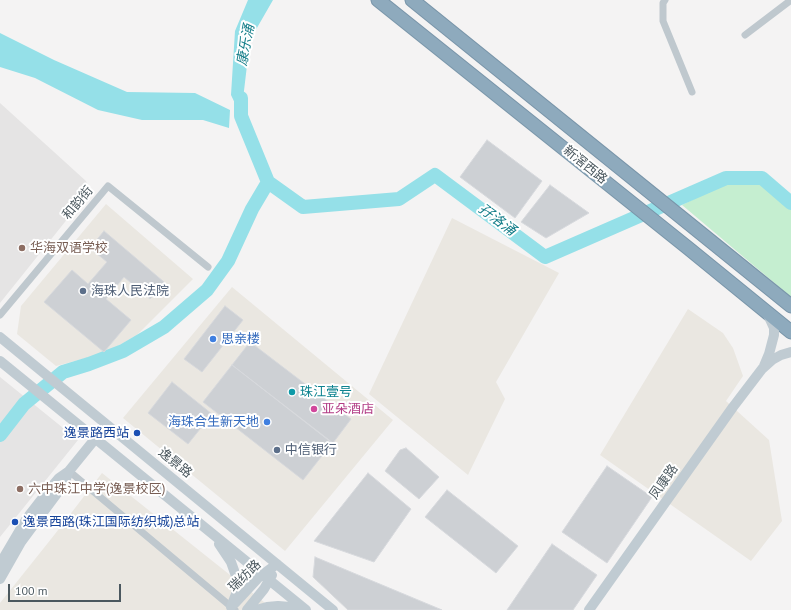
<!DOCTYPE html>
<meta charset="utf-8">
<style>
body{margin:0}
#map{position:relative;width:791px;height:610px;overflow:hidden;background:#f4f3f3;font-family:"PT Sans",sans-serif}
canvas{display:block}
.scale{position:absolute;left:8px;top:584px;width:113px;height:18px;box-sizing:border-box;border:2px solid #4b585f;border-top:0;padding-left:5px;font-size:12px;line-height:14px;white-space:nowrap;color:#4b585f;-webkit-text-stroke:3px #fff;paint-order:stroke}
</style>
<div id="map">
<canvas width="791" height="610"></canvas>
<div class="scale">100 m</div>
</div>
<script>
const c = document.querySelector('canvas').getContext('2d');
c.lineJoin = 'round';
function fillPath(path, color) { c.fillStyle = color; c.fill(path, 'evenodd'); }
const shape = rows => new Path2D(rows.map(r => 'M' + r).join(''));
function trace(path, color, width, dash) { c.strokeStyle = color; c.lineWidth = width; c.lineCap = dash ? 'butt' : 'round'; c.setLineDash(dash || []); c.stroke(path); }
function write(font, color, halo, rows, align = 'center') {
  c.font = font + ' "PT Sans","Noto Sans SC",sans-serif'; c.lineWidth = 4; c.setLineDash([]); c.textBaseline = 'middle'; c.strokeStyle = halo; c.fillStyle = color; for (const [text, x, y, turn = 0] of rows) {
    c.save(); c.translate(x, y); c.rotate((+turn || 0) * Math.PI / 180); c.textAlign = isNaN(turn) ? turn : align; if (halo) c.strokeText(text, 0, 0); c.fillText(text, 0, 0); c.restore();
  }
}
fillPath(shape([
 [106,204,193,279,137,335,106,353,56,366,17,334,21,306],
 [452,218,559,273,496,382,505,399,468,475,369,394],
 [232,287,393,420,285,551,123,418],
 [688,309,723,333,733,348,743,376,726,401,769,440,782,521,751,561,600,455],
 [102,473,274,610,0,610,0,603,55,534]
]), '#eae7e1');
fillPath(shape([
 [0,103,86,181,89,192,0,303],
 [0,377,78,440,0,537]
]), '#e5e4e4');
fillPath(shape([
 [728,182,762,185,791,209,791,297,682,205]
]), '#c5eed0');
fillPath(shape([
 [248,0,273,0,250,40,241,116,231,95,235,31],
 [0,33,54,60,127,92,195,93,230,110,229,128,203,120,142,120,98,110,35,78,0,67]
]), '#95e0e8');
trace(shape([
 [241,98,241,116,268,182,303,207,399,199,435,175,545,257,726,178,762,178,791,203],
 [0,435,24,404,63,372,89,364,123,351,164,327,207,290,228,261,252,209,268,182]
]), '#95e0e8', 14);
const building = shape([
 [487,140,542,181,515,218,460,177,487,140],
 [550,185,589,213,546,238,521,222,550,185],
 [104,231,164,282,150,299,124,277,106,299,131,320,104,352,44,302,72,270,88,284,107,262,90,248,104,231],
 [225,306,243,320,202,372,184,359,225,306],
 [250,342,351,419,333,443,232,365,250,342],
 [232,365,332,443,303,480,203,402,232,365],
 [172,382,212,414,188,444,148,413,172,382],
 [406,448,439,477,419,499,385,471,400,450,406,448],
 [607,466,652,497,607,563,562,532,607,466],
 [368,473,411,509,374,562,314,541,368,473],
 [447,490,518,546,496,573,425,517,447,490],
 [552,544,597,575,573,610,507,610,552,544],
 [315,557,442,610,348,610,313,577,315,557]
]);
fillPath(building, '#cdd0d4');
trace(building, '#d7d9dd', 1);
const highway = shape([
 [378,0,688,248,791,332],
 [412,0,791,306]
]);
trace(highway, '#7995a9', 15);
trace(shape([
 [665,0,663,3,663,21,692,92],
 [745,35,791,0],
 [0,315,108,186,208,267],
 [69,471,235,610]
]), '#bfc8ce', 7);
trace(shape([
 [0,337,333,610],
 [0,361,306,610],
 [764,366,769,354,774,335,774,328,768,315],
 [219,544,231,562,236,576,237,583,236,594,231,607],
 [0,564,27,518,48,491,59,478,69,471,95,439],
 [0,579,21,542,64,484,69,471],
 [235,603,259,577,277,564],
 [247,610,264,589,272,575],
 [256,610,267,607,278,606,290,607,299,610],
 [589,610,733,407,762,369,772,360,781,355,791,352]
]), '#c0cbd2', 10);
trace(highway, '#8eaabd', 13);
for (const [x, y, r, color] of [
 [22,248,4,"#8d6e63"],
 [83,291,4,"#5c6f8a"],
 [213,339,4,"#3f7fe0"],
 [292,392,4,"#0f9aa8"],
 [314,409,4,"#d1479c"],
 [267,422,4,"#3f7fe0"],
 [137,433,4,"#1a4fb4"],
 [277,450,4,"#5c6f8a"],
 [20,489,4,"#8d6e63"],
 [15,522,4,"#1a4fb4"]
]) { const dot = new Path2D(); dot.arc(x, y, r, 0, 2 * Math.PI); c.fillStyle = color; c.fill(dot); trace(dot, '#fff', 1.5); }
write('13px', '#4b585f', '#fff', [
 ["新滘西路",585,165,39],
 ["和韵街",78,203,-50],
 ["逸景路",175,463,39],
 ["凤康路",664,482,-55],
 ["瑞纺路",245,576,-44]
]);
write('13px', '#785e54', '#fff', [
 ["华海双语学校",30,248],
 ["六中珠江中学(逸景校区)",28,489]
], 'left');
write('13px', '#4e5e75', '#fff', [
 ["海珠人民法院",91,291],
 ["中信银行",285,450]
], 'left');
write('13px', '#366cbe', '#fff', [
 ["思亲楼",221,339],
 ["海珠合生新天地",259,422,"right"]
], 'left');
write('13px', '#0d838f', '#fff', [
 ["珠江壹号",300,392]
], 'left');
write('13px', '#b23c85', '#fff', [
 ["亚朵酒店",322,409]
], 'left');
write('13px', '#164399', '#fff', [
 ["逸景路西站",129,433],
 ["逸景西路(珠江国际纺织城)总站",23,522,"left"]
], 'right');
write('italic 14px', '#157e89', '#fff', [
 ["康乐涌",246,45,-79],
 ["孖洛涌",497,220,37]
]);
</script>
